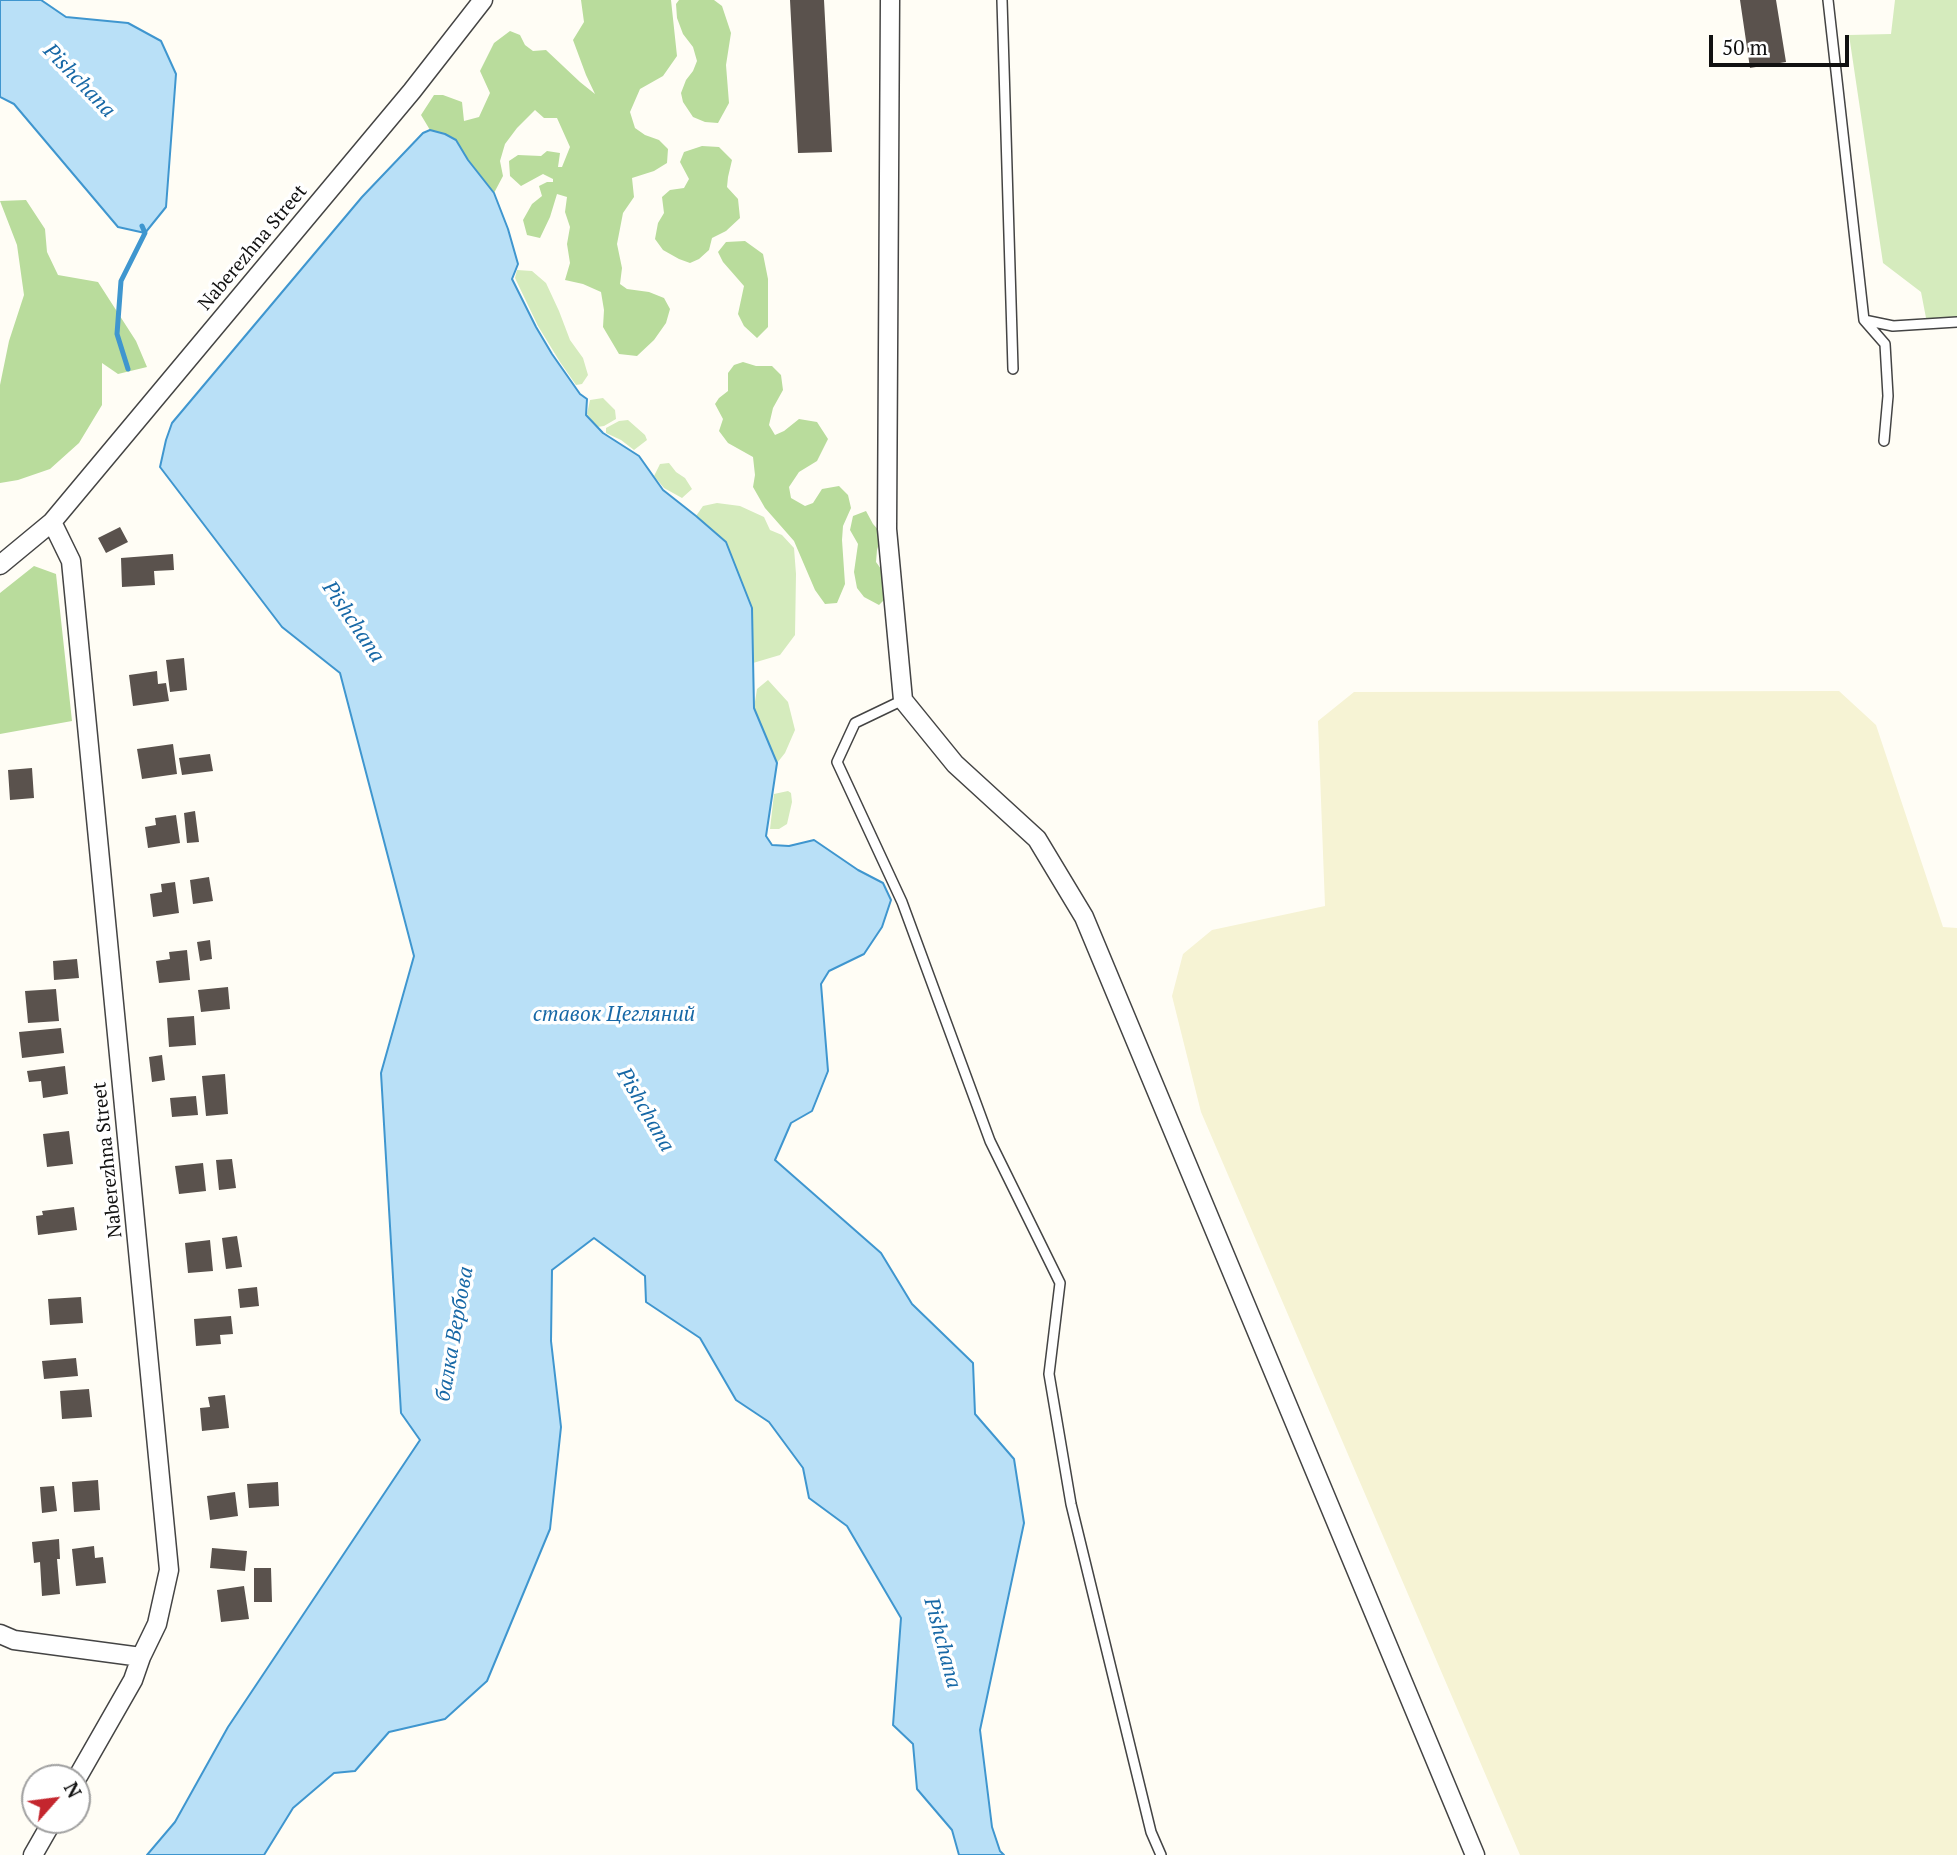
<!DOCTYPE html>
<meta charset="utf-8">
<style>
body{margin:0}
#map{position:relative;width:1957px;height:1855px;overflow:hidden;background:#fffdf5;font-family:"PT Serif",serif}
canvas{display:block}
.north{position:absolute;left:21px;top:1764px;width:70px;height:70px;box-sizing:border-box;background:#fff;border:2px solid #a0a0a0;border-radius:50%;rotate:62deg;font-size:19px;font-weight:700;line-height:28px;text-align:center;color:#111}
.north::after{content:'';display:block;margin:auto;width:24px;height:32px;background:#c4262e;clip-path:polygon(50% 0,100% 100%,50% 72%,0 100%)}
.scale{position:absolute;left:1709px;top:35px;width:140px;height:32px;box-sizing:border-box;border:4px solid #111;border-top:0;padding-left:9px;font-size:21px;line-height:24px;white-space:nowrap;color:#111;-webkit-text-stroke:5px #fff;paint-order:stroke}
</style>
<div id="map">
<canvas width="1957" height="1855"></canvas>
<div class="north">N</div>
<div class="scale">50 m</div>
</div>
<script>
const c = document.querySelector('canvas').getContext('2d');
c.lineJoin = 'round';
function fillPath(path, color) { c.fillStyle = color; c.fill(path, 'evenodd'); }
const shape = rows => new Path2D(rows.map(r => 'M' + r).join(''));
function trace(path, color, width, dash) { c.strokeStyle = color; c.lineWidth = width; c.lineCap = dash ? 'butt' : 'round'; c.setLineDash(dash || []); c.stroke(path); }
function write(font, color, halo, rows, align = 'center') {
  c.font = font + ' "PT Serif",serif'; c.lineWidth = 7; c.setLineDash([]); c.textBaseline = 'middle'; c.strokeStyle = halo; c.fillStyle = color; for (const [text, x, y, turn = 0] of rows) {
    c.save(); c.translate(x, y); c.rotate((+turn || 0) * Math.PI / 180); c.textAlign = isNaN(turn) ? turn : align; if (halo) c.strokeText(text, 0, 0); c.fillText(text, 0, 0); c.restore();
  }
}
fillPath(shape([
 [1839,691,1876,725,1943,927,1957,928,1957,1855,1520,1855,1201,1112,1172,996,1183,954,1212,930,1325,906,1318,721,1354,692]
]), '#f6f3d4');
fillPath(shape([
 [1895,0,1957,0,1957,320,1927,323,1921,292,1883,263,1849,35,1891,34],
 [517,270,532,271,546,283,559,311,570,340,583,358,588,375,582,384,576,385,560,362,538,326,515,278],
 [603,398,615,410,616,419,604,426,597,427,587,414,590,400],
 [628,420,645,435,647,440,634,450,621,440,606,433,606,428,619,421],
 [669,463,676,472,685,478,692,489,682,498,664,488,654,476,660,464],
 [717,503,740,506,764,517,770,530,782,535,794,548,796,574,795,635,780,655,753,663,752,608,696,516,703,506],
 [768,680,788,702,795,730,785,753,777,763,754,708,757,689],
 [788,791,791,793,792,802,787,824,779,829,770,829,774,794]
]), '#d5ebbd');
fillPath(shape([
 [581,0,671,0,677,56,663,76,640,89,630,112,635,128,645,135,659,140,668,149,667,163,654,171,632,178,634,197,623,213,617,244,622,268,620,284,627,289,649,292,664,298,670,309,666,323,654,340,637,356,619,354,603,327,604,310,601,292,583,284,565,280,570,263,567,244,570,227,565,212,567,197,557,194,550,217,540,238,527,235,523,220,532,204,542,196,539,186,547,182,553,182,553,179,543,174,521,186,510,176,509,161,518,155,541,156,547,151,560,153,558,167,562,167,570,147,557,118,544,118,535,110,517,128,505,144,500,161,503,176,494,193,468,160,456,140,445,134,430,130,421,115,434,95,443,95,462,102,464,121,479,117,490,93,480,71,494,43,510,31,520,35,525,45,533,51,546,50,580,82,595,94,586,75,573,40,584,22],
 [679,0,714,0,722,6,731,33,726,65,729,103,718,123,705,122,693,117,683,102,681,93,686,80,693,71,697,61,693,47,683,34,677,18,676,4],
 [702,146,719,147,732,160,728,177,727,187,738,199,740,218,726,231,712,238,709,250,699,259,690,263,679,259,663,250,655,239,658,223,664,213,662,197,670,190,684,188,689,179,680,162,684,152],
 [26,200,45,229,47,252,58,275,98,282,136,341,147,367,118,374,102,363,102,405,79,443,50,469,18,480,0,483,0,385,9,341,24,295,17,245,0,201],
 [745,241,763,254,768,279,768,327,757,338,744,326,738,314,744,286,723,262,718,252,726,242],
 [743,362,756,366,772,366,781,375,783,390,773,408,769,425,775,435,784,431,799,419,817,422,828,439,817,461,799,472,789,487,791,498,805,506,813,503,822,489,839,486,848,495,851,508,843,526,842,540,845,584,837,603,825,604,815,590,794,541,765,508,753,487,755,475,753,457,728,443,719,431,723,419,715,404,719,398,728,391,728,373,734,365],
 [866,511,873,524,882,534,877,550,876,562,884,573,887,597,879,605,864,597,857,588,854,572,858,544,850,530,853,516],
 [34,566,56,574,72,721,0,734,0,593]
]), '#b9dc9c');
const water = shape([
 [0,0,41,0,66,17,128,23,161,41,176,74,166,207,145,233,118,227,14,104,0,97,0,0],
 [430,130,445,134,456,140,468,160,494,193,508,229,518,264,512,279,536,327,552,354,580,394,587,399,586,415,603,433,639,456,663,490,696,516,726,542,752,608,754,708,777,763,766,836,772,845,789,846,814,840,858,870,883,883,891,900,882,927,864,954,829,971,821,984,828,1071,812,1111,791,1123,775,1160,881,1253,912,1304,973,1363,975,1414,1014,1459,1024,1523,980,1730,992,1827,1000,1851,1004,1855,959,1855,952,1830,917,1789,913,1744,893,1725,901,1618,847,1526,809,1498,803,1468,769,1422,736,1400,700,1338,646,1302,645,1276,594,1238,552,1270,551,1341,561,1427,550,1529,487,1681,445,1719,389,1732,355,1771,334,1773,293,1808,264,1855,147,1855,175,1822,228,1727,420,1440,401,1413,381,1073,414,956,340,673,282,627,160,467,166,440,172,423,362,197,423,133,430,130]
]);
fillPath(water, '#b9e0f7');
trace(water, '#3f96cf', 2);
trace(shape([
 [128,369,117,334,121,281,145,233,142,226]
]), '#3f96cf', 5);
fillPath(shape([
 [790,0,824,0,832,152,798,153],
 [1740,0,1776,0,1786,62,1750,68],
 [120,527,128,542,106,553,98,538],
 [173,554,174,570,154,571,155,585,122,587,121,558],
 [184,658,187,690,170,692,166,660],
 [157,671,158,684,166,683,169,701,133,706,129,675],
 [173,744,177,774,142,779,137,749],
 [210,754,213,771,182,775,179,758],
 [32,768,34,798,10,800,8,770],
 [195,811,199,842,187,843,184,813],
 [176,815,180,843,148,848,145,827,156,825,155,818],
 [209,877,213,901,193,904,190,880],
 [175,882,179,913,153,917,150,894,162,892,161,884],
 [210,940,212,959,200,961,197,942],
 [187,950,190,980,159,983,156,961,170,959,169,952],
 [77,959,79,978,54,980,53,961],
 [228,987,230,1009,201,1012,198,990],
 [56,989,59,1021,28,1023,25,991],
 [194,1016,196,1045,169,1047,167,1018],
 [61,1028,64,1053,22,1058,19,1032],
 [162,1055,165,1080,152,1082,149,1057],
 [65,1066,68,1094,43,1098,41,1081,29,1082,27,1071],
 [225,1074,228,1114,206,1116,202,1076],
 [196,1096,198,1115,172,1117,170,1098],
 [69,1131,73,1164,47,1167,43,1134],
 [232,1159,236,1188,219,1190,216,1160],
 [203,1163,206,1191,179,1194,175,1166],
 [74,1207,77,1230,38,1235,36,1216,43,1215,42,1211],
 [237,1236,242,1267,226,1269,222,1238],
 [210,1240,213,1271,188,1273,185,1243],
 [257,1287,259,1306,240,1308,238,1289],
 [81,1297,83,1323,50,1325,48,1299],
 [231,1316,233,1334,220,1335,221,1344,196,1346,194,1319],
 [76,1358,78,1376,44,1379,42,1361],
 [89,1389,92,1417,62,1419,60,1391],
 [225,1395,229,1428,202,1431,200,1408,210,1407,208,1397],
 [98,1480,100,1510,74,1512,72,1482],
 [278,1482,279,1506,249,1508,247,1484],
 [54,1486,57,1511,42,1513,40,1487],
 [235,1492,238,1516,210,1520,207,1496],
 [59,1539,60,1559,57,1559,60,1594,42,1596,40,1562,34,1563,32,1542],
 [94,1546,95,1558,103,1557,106,1583,76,1586,72,1549],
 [212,1548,247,1551,245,1571,210,1568],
 [254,1568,271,1568,272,1602,254,1602],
 [244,1586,249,1619,221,1622,217,1590]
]), '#5a524d');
const lane = shape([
 [1002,0,1013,369],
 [1828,0,1864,320,1885,344,1888,396,1884,441],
 [1864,320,1893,326,1957,322],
 [903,700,855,723,837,762,902,902,990,1141,1060,1283,1049,1374,1071,1504,1151,1832,1161,1855]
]);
const street = shape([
 [890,0,887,529,903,700,955,764,1037,839,1084,917,1475,1855],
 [52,522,71,561,169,1570,157,1624,141,1657,133,1680,77,1778],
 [0,565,52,522,412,91,483,0],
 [0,1634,14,1640,141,1657],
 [33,1855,53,1820]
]);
trace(lane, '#444', 12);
trace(street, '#444', 21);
trace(lane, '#fff', 9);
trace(street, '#fff', 18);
write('19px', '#111', '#fff', [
 ["Naberezhna Street",253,248,-50],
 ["Naberezhna Street",108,1160,-96]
]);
write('italic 21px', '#1768a6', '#fff', [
 ["Pishchana",79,81,46],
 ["Pishchana",353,622,56],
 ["ставок Цегляний",614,1015],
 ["Pishchana",645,1110,60],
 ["балка Вербова",455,1334,-80],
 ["Pishchana",942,1643,75]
]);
</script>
